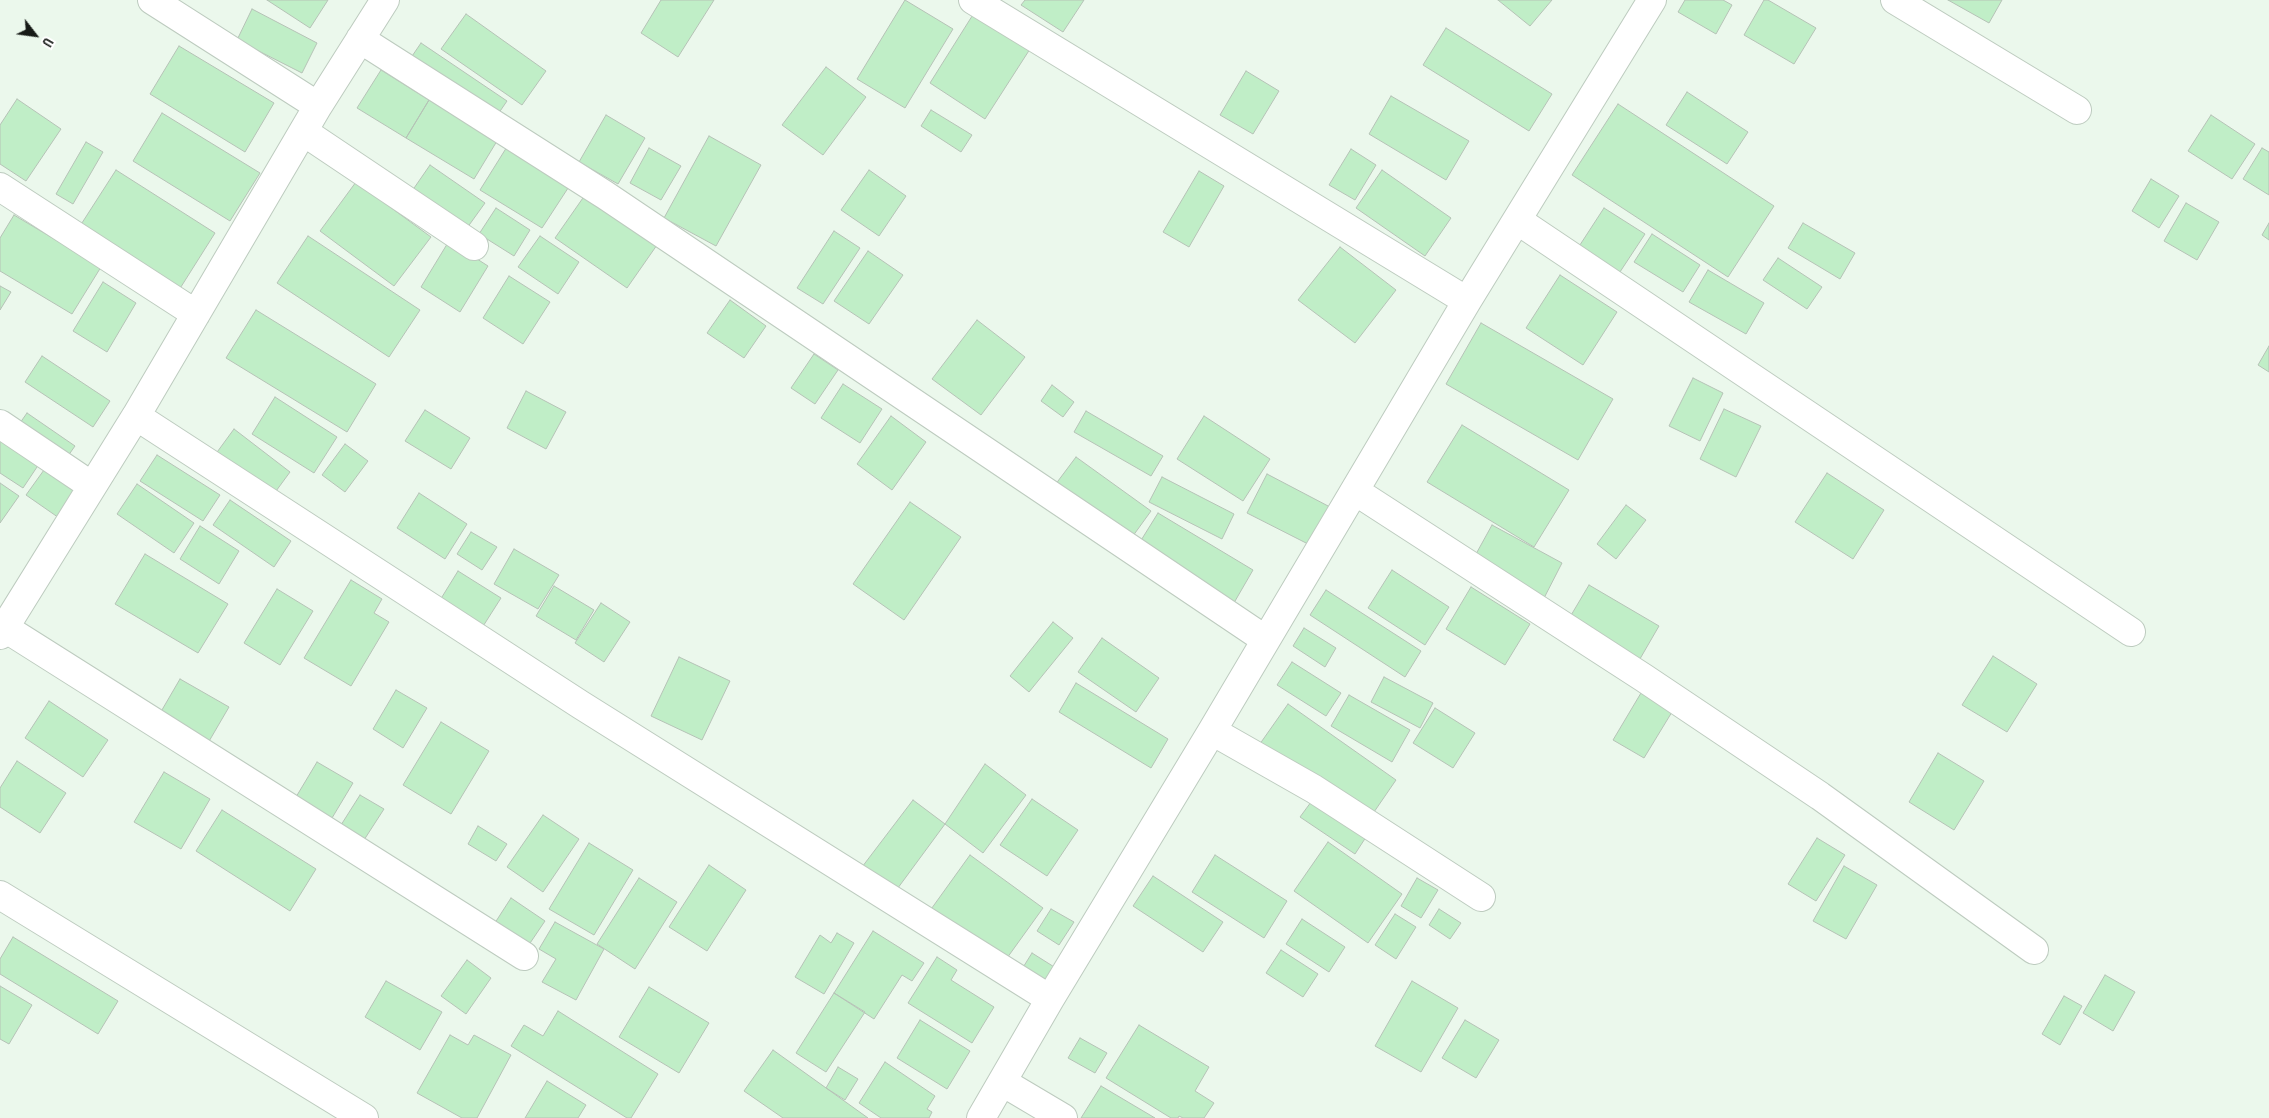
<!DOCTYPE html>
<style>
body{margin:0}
#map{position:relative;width:2269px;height:1118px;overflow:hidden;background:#ebf8ec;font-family:"PT Sans Narrow",sans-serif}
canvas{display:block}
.north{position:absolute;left:10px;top:10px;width:50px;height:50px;-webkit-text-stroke:4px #fff;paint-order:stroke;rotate:120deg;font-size:14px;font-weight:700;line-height:20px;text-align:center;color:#171b17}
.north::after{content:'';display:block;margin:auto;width:18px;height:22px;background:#171b17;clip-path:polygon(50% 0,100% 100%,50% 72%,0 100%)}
</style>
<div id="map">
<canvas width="2269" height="1118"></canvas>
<div class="north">U</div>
</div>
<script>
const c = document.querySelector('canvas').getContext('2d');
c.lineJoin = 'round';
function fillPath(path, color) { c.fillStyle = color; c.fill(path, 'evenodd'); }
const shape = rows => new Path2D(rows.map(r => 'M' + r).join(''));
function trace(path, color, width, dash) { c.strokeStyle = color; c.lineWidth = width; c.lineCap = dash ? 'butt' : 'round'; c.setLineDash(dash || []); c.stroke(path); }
const building = shape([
 [267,0,328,0,310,28,267,0],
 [661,0,714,0,678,57,641,33,661,0],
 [905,0,953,29,905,108,857,79,905,0],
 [1025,0,1084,0,1063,32,1021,5,1025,0],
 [1498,0,1552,0,1530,26,1498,0],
 [1685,0,1723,0,1732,5,1716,34,1678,12,1685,0],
 [1764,0,1768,0,1816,28,1794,64,1744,35,1764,0],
 [1948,0,2002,0,1989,23,1948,0],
 [252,9,317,43,302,73,237,40,252,9],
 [974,13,1030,49,985,119,930,83,974,13],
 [466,14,546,71,522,105,441,49,466,14],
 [1446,28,1552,94,1529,131,1423,65,1446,28],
 [421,43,507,101,494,120,408,62,421,43],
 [179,46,274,103,245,152,150,94,179,46],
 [826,67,866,97,823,155,782,125,826,67],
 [381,70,429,100,406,138,357,108,381,70],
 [1246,71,1279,91,1253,134,1220,115,1246,71],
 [1687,92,1748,132,1727,164,1666,125,1687,92],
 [1391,96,1469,141,1446,180,1369,134,1391,96],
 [17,99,61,129,26,181,0,164,0,125,17,99],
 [429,100,497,141,474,179,406,138,429,100],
 [1618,104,1774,206,1728,277,1572,175,1618,104],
 [931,110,972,135,961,152,921,126,931,110],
 [162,113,260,173,230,221,133,161,162,113],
 [606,115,645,138,618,184,579,162,606,115],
 [2211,115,2255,144,2232,179,2188,151,2211,115],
 [709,136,761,165,716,246,664,218,709,136],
 [86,142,103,152,73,204,56,194,86,142],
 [510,142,572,182,542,228,480,190,510,142],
 [649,148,681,166,661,200,630,183,649,148],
 [2262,148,2269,152,2269,195,2243,179,2262,148],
 [1351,149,1376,165,1355,200,1329,185,1351,149],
 [430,165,485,203,467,228,412,191,430,165],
 [116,170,215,233,179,290,80,226,116,170],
 [869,170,906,196,879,236,841,210,869,170],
 [1382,170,1451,218,1425,256,1356,208,1382,170],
 [1199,171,1224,186,1189,247,1163,232,1199,171],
 [2151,179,2179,196,2159,228,2132,211,2151,179],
 [356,182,431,237,394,286,320,231,356,182],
 [585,195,657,245,627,288,555,238,585,195],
 [2186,203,2219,222,2197,260,2164,241,2186,203],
 [496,208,530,230,514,256,479,234,496,208],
 [1604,208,1645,234,1616,278,1576,251,1604,208],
 [14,215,101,267,72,314,0,271,0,238,14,215],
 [1803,223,1855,253,1840,279,1788,248,1803,223],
 [2269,223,2269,240,2262,235,2269,223],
 [834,231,860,248,823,304,797,288,834,231],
 [1652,234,1700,265,1683,292,1634,262,1652,234],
 [308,236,420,310,389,357,277,283,308,236],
 [540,236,579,262,558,294,518,267,540,236],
 [449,241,488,266,460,312,421,287,449,241],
 [1340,247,1396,290,1355,343,1298,300,1340,247],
 [868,251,903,275,869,324,834,301,868,251],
 [1778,258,1822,287,1807,309,1763,280,1778,258],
 [1708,270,1764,303,1746,334,1689,302,1708,270],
 [1560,275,1617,312,1583,365,1526,328,1560,275],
 [509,276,550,302,523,344,483,318,509,276],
 [103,282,136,303,107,352,73,331,103,282],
 [0,286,11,292,0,310,0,286],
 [730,300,766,326,744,358,707,333,730,300],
 [256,310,376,384,347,432,226,358,256,310],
 [977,320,1025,357,981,415,932,379,977,320],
 [1481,323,1613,399,1578,460,1446,384,1481,323],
 [2269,346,2269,372,2258,365,2269,346],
 [814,354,838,370,815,404,791,388,814,354],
 [42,356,110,401,93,427,25,382,42,356],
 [1693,378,1723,393,1700,441,1669,426,1693,378],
 [843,384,882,409,860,443,821,418,843,384],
 [1052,385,1074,402,1063,417,1041,401,1052,385],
 [526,391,566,412,546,449,507,428,526,391],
 [275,397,337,437,314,473,252,434,275,397],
 [1724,409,1761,426,1736,477,1700,459,1724,409],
 [425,410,470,438,451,469,405,441,425,410],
 [1086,411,1163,456,1151,476,1074,432,1086,411],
 [27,413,75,446,63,463,15,430,27,413],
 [891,416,926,442,892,490,857,464,891,416],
 [1204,416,1270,459,1243,501,1177,459,1204,416],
 [1462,425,1569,490,1534,547,1427,482,1462,425],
 [0,429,43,458,23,488,0,473,0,429],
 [234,429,290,472,268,502,212,459,234,429],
 [345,444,368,461,345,492,322,475,345,444],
 [157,455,220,495,203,521,140,481,157,455],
 [1076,457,1151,511,1130,540,1055,485,1076,457],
 [49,463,84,488,62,520,26,495,49,463],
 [1827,473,1884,510,1853,559,1795,522,1827,473],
 [1267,474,1330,507,1310,545,1247,513,1267,474],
 [1162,477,1234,514,1222,539,1149,502,1162,477],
 [0,483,19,496,0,523,0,483],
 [137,484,194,523,174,553,117,514,137,484],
 [419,493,467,524,445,559,397,528,419,493],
 [230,500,291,541,274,567,213,525,230,500],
 [910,502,961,537,904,620,853,584,910,502],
 [1626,505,1646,520,1616,559,1597,544,1626,505],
 [1158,513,1253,570,1231,608,1135,550,1158,513],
 [1492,525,1562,563,1542,602,1471,563,1492,525],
 [200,526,239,551,219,584,180,559,200,526],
 [471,532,497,547,482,570,457,554,471,532],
 [514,549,559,575,538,609,494,584,514,549],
 [145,554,228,604,198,653,115,604,145,554],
 [1392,570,1449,607,1425,645,1368,608,1392,570],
 [458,571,501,598,480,631,437,605,458,571],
 [351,580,382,599,374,613,389,622,351,686,304,658,351,580],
 [1589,585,1659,626,1637,664,1567,622,1589,585],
 [554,586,594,610,576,640,536,616,554,586],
 [1471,587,1530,624,1505,665,1446,629,1471,587],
 [277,589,313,611,280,665,244,643,277,589],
 [1326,590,1421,651,1405,677,1310,615,1326,590],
 [601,603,630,622,604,662,575,643,601,603],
 [1053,622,1073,638,1029,692,1010,676,1053,622],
 [1304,628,1336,648,1325,667,1293,646,1304,628],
 [1102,638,1159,678,1136,712,1078,672,1102,638],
 [1993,656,2037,684,2007,732,1962,705,1993,656],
 [679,657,730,681,702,740,651,716,679,657],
 [1292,662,1341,693,1326,716,1277,685,1292,662],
 [1384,677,1433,703,1420,728,1371,702,1384,677],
 [180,679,229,707,208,743,159,715,180,679],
 [1076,683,1168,739,1151,768,1059,712,1076,683],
 [396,690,427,708,403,748,373,729,396,690],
 [1641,693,1672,712,1644,758,1613,740,1641,693],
 [1349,695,1410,730,1392,762,1331,726,1349,695],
 [49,701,108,740,83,777,25,738,49,701],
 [1288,704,1396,780,1374,812,1257,748,1288,704],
 [1435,708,1475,733,1453,768,1413,743,1435,708],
 [441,722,489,751,451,814,403,785,441,722],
 [1938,753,1984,781,1954,830,1909,802,1938,753],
 [17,761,66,793,40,833,0,807,0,788,17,761],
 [317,762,353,783,329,823,293,802,317,762],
 [985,764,1026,795,983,853,945,824,985,764],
 [164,772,210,799,181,849,134,822,164,772],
 [360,795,384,809,364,840,341,825,360,795],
 [1314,798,1368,834,1355,854,1300,817,1314,798],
 [1032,799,1078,830,1047,876,1000,845,1032,799],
 [913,800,945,824,892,896,859,871,913,800],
 [222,810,316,869,290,911,196,851,222,810],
 [543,815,579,839,543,892,507,867,543,815],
 [478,826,507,844,496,861,468,844,478,826],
 [1817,838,1845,855,1816,901,1788,884,1817,838],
 [1328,842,1402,894,1368,943,1294,891,1328,842],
 [589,843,633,870,594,935,549,909,589,843],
 [970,855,1043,908,1002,965,929,912,970,855],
 [1215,855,1287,901,1264,938,1192,892,1215,855],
 [709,865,746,890,707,951,669,927,709,865],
 [1844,866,1877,885,1846,939,1813,921,1844,866],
 [1153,876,1223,922,1203,952,1133,906,1153,876],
 [639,878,677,902,635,969,597,944,639,878],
 [1417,878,1438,890,1421,918,1401,906,1417,878],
 [511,898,545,921,524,952,491,929,511,898],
 [1051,909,1074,922,1059,945,1037,931,1051,909],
 [1439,909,1461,923,1450,939,1429,925,1439,909],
 [1395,914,1416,927,1396,959,1375,945,1395,914],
 [1302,919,1345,947,1329,972,1286,944,1302,919],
 [555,922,604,949,576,1000,542,982,556,959,539,949,555,922],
 [873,931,924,963,912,981,902,975,874,1019,834,993,873,931],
 [837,933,854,943,824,994,795,977,820,935,831,943,837,933],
 [13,937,118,1001,98,1034,0,974,0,959,13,937],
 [1281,950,1318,974,1303,997,1266,973,1281,950],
 [1032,953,1059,970,1045,993,1017,977,1032,953],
 [937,957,957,970,951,980,994,1007,972,1043,908,1003,937,957],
 [467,960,491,978,466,1014,441,996,467,960],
 [2105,975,2135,992,2113,1031,2083,1013,2105,975],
 [386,981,442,1012,420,1050,365,1017,386,981],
 [1412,981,1458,1008,1421,1072,1375,1046,1412,981],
 [0,986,32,1005,9,1044,0,1039,0,986],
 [649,987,709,1023,679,1073,619,1037,649,987],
 [834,993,865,1012,826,1072,796,1053,834,993],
 [2064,996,2082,1006,2060,1045,2042,1034,2064,996],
 [558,1011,658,1074,631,1118,627,1118,511,1046,524,1025,543,1036,558,1011],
 [920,1020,970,1051,947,1089,897,1058,920,1020],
 [1465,1020,1499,1040,1476,1078,1442,1058,1465,1020],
 [1139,1025,1209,1067,1195,1091,1214,1103,1204,1118,1183,1118,1179,1116,1178,1118,1171,1118,1106,1078,1139,1025],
 [450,1035,468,1045,474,1035,511,1055,477,1118,462,1118,417,1093,450,1035],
 [1080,1038,1107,1053,1095,1073,1068,1058,1080,1038],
 [773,1050,868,1118,783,1118,744,1091,773,1050],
 [885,1062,935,1096,927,1109,932,1112,929,1118,881,1118,859,1103,885,1062],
 [838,1067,858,1079,845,1100,826,1088,838,1067],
 [547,1081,586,1105,578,1118,525,1118,547,1081],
 [1101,1086,1155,1118,1081,1118,1101,1086]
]);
fillPath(building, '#c0eec7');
trace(building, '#b5c2b6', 1);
const street = shape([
 [152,0,318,106],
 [973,0,1467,301],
 [1895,0,2077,110],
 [360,39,605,195,1266,640],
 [304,132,474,246],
 [0,187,196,314],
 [1517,220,2131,632],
 [136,416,581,705,1050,999],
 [0,424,92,486],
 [1355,491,1644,678,1820,796,2034,950],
 [5,628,524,956],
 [0,635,136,416,318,106,385,0],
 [1212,731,1314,789,1481,897],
 [0,895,364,1118],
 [1004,1083,1063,1118],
 [981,1118,1050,999,1212,731,1467,301,1652,0]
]);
trace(street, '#bdcbbf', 30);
trace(street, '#fff', 28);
</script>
